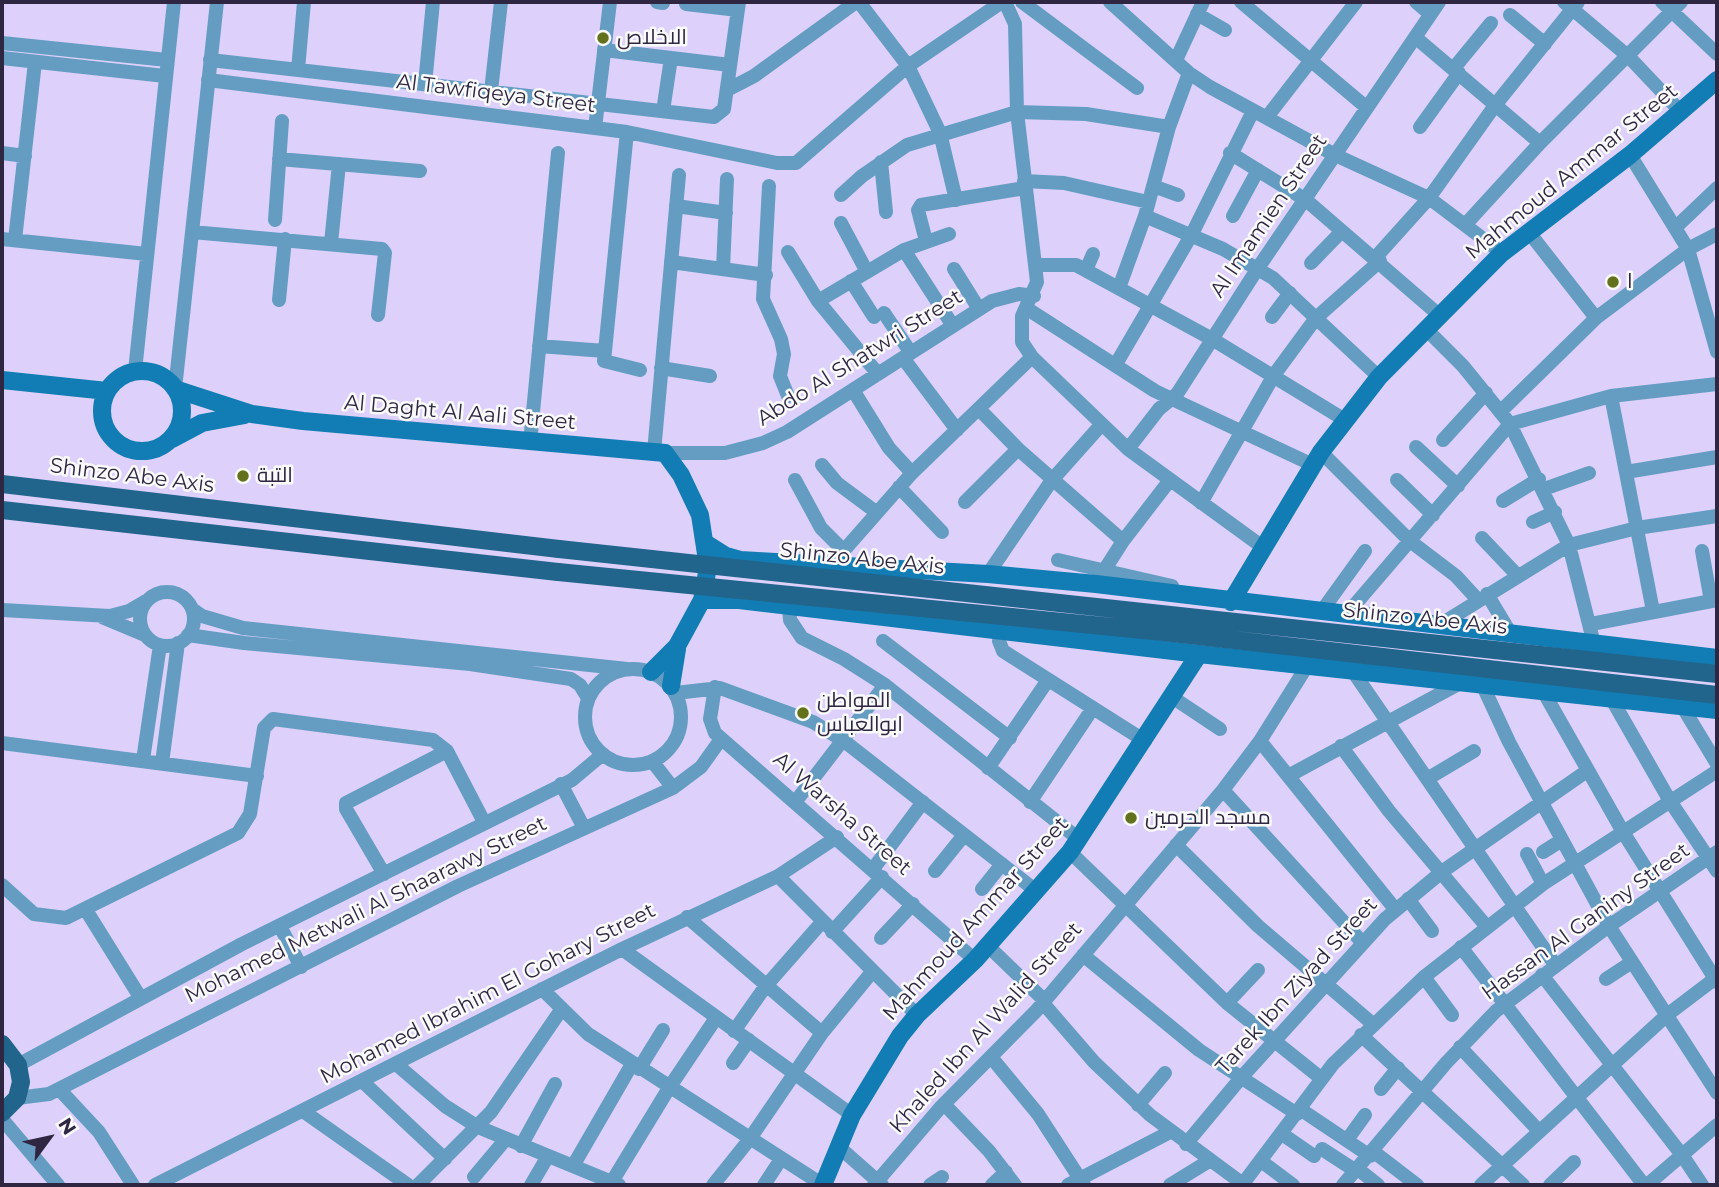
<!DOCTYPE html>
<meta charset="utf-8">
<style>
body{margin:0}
#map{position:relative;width:1719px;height:1187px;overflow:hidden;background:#ddd1fb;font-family:Montserrat,sans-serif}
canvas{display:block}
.frame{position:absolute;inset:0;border:4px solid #2f2741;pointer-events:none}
.north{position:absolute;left:14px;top:1103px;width:70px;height:70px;-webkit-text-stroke:5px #fafafa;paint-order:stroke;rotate:57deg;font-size:19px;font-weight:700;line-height:28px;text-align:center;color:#2f2741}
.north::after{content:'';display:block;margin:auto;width:24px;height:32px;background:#2f2741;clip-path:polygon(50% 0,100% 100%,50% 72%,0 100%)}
</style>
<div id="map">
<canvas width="1719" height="1187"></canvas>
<div class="frame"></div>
<div class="north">N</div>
</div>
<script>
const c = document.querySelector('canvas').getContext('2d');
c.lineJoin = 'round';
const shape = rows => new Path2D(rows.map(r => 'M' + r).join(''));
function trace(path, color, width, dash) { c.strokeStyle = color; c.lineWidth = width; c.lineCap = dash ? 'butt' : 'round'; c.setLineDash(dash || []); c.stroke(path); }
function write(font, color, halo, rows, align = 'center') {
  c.font = font + ' Montserrat,Cairo,sans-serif'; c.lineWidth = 5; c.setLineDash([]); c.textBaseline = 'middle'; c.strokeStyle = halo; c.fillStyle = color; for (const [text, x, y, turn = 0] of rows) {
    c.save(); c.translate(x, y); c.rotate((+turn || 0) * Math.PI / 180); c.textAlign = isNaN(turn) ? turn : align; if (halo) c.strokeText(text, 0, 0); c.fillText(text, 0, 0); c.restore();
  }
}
trace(shape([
 [657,2,663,3],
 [859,2,908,66,940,133,956,200],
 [1005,2,1015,24,1017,112,1037,282,1022,316,1022,342,1032,357,1128,449,1264,548],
 [1022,2,1137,88],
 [1110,2,1189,73,1210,87,1335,155,1429,198,1502,253],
 [1241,2,1366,107],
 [1416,2,1430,14],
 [1564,2,1629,57,1682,113],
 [1662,2,1717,54],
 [686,4,738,10],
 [1197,14,1225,30],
 [1510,15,1545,44],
 [1415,37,1540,143],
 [2,43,167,60],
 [604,50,730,65],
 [2,58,165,76],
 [210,60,714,117,724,109,739,2],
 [1176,60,1203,2],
 [1454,68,1491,23],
 [298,70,304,2],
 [208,80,627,132,777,163,796,163,908,66,1002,2],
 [425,84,433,2],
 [727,90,754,76,856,2],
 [491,91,501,2],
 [663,111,671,58],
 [1267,117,1356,2],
 [1420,127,1459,73],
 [595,128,610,2],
 [627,132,604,361,640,370],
 [2,153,25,156],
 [1230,153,1306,200,1439,315],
 [1630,155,1688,249,1717,352],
 [279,159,420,171],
 [881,162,886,212],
 [1024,181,1064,183,1148,202],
 [769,186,763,299,781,339,784,354,780,376,788,396],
 [1153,186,1178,195],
 [841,195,862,176,907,145,1017,112,1086,114,1169,127],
 [676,206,726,213],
 [1145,216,1223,249,1273,278,1379,377],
 [1233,216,1258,170],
 [275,220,282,121],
 [841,223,867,272],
 [1465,225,1540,143,1681,2],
 [1676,227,1717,188],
 [1528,231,1596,318],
 [192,232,382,249,385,253,378,315],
 [2,239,147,254],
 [15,240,35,62],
 [926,241,918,210,921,205,1025,188],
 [331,243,339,164],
 [904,250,953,326],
 [788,252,818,301,878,374],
 [1375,258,1429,198,1496,104,1578,2],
 [671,262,766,275],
 [1311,263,1342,231],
 [1035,265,1076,265,1212,339,1345,420],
 [723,269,727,179],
 [954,269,979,309],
 [1086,270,1093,254],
 [851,281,874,317],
 [1119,288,1145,216,1169,127,1189,73],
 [279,300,285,239],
 [818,301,904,250,949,234],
 [1026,308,1155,391,1313,465],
 [884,313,911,353],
 [1272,317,1290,293],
 [1426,329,1463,366,1510,424,1569,545,1594,644],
 [539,346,605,351],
 [903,358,957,430],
 [1116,364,1192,234,1253,111],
 [661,368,710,376],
 [135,371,174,2],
 [175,389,217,2],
 [853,390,889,448,912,473],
 [1611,396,1653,611],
 [979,409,1018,449,1123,541],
 [1501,411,1596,318,1688,249,1717,234],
 [1443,440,1486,393],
 [530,443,558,153],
 [1416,447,1458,486],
 [1128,449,1159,409,1177,394,1258,268,1439,2],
 [654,452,679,175],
 [1321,452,1410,541,1456,576,1478,600],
 [665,453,725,453,763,443,787,432,992,301,1019,294,1034,296],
 [822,465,837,483,876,512],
 [1626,472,1717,457],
 [795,480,821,528,842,549],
 [1397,480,1433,515],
 [899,487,942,532],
 [1544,489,1589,473],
 [1503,501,1539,479],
 [965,502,1018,449],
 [1201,503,1274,375,1316,318,1380,261],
 [1533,522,1555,512],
 [1482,538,1518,576],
 [1702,551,1711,601],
 [1058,560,1172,586],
 [832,564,912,473,1032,357],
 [988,574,1052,480,1101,425],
 [1100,577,1123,541,1170,480],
 '140 619a27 27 0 1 1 54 0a27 27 0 1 1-54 0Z',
 [1487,594,1511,634],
 [789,606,790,620,802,638,844,659,885,685,1080,840],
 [192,609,202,616,243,628,627,669],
 [2,610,110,616,129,611,146,601],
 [1321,612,1365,551],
 [1346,615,1510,424,1611,396,1717,384],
 [102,617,145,635],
 [1591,624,1717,600],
 [1438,626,1569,545,1637,528,1717,516],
 [1002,631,999,641,1003,651,1145,741],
 [188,635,244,643,470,664,571,679,580,685,588,698],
 [883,641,1010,738],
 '585 717a48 48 0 1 1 96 0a48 48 0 1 1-96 0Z',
 [1352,670,1556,966],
 [1482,684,1509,742,1609,926,1717,1093],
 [715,687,710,719,715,733,975,960],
 [1543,691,1623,832,1717,982],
 [675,693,720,688,813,722,844,741,1035,890],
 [1172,697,1220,729],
 [1611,698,1670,801,1717,871],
 [1682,706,1717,764],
 [1260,741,1395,909],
 [2,743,257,776],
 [1341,746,1389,811,1487,927],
 [143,760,160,645],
 [652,761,673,788],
 [162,763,178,643],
 [988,768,1048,680],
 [1290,775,1462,682],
 [1427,779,1474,751],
 [561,784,584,828],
 [1223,790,1361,941],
 [796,801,885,685],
 [1030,802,1093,708],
 [1176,845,1258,926,1374,1025],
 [1070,852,1227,1003,1322,1079],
 [1543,852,1562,840],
 [1527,854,1543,884],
 [873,869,923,802],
 [935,871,964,835],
 [384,874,346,809,346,803,447,751],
 [778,876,917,1015],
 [2,885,34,914,66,918,238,833,250,814,264,728,273,719,433,740,447,751,484,822],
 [982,889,1002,864],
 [1408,899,1432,931],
 [86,910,140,997],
 [687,917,822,1033],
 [280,926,301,967],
 [832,932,882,877],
 [881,938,913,904],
 [988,946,1045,1001],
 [1461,947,1644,1185],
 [622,949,852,1115],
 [1083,955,1199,1050,1297,1114],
 [1542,975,1682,1155,1702,1185],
 [1424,977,1452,1015],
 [1606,979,1632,962],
 [542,989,588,1034,823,1185],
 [1043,1003,1094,1062,1150,1115,1243,1184],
 [1227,1003,1258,970],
 [734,1031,765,987,822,922],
 [1361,1035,1523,1185],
 [1460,1047,1539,1131],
 [991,1057,1038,1114,1084,1185],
 [733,1063,749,1040],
 [396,1064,445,1106,478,1127,619,1185],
 [18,1065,242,944,572,780,603,754],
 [639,1069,663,1030],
 [362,1081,445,1159],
 [59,1089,99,1132,133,1185],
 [1381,1089,1398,1068],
 [17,1098,49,1094,458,886,673,788,701,767,721,739],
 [944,1104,989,1151,1015,1185],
 [1138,1105,1165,1073],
 [1300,1109,1370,1156],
 [303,1111,408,1185],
 [2,1119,58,1185],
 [1282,1134,1314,1156],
 [1347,1140,1365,1115],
 [1186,1144,1240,1079,1385,919,1443,871,1587,771],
 [521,1146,555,1084],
 [839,1147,882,1185],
 [1322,1149,1356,1171],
 [1374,1152,1417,1185],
 [1261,1161,1293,1185],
 [573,1166,632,1064],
 [1358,1169,1378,1185],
 [474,1177,505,1140],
 [155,1185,622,949,778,876,837,837],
 [418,1185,491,1112,561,1010],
 [531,1185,548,1156],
 [610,1185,669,1088,716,1018],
 [713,1185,749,1140,822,1033,872,972],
 [764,1185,781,1159],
 [874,1185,940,1108,1036,1011,1223,790,1260,741,1307,666],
 [930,1185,942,1177],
 [992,1185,1006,1172],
 [1068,1185,1170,1132],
 [1170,1185,1209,1161],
 [1242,1185,1333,1064,1424,977,1543,884,1717,771],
 [1343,1185,1446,1063,1496,1011,1609,926,1717,852],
 [1481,1185,1667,1015,1717,977],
 [1550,1185,1574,1162],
 [1647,1185,1717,1125]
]), '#659dc2', 14);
trace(shape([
 '102 411a40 40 0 1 1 80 0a40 40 0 1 1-80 0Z',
 [2,380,107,391],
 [175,389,252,414,303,421,665,453,681,475,700,515,708,567,702,600,677,646,651,672],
 [172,439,202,423,245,415],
 [707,544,726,556,740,560,988,574,1096,584,1717,658],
 [702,600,739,600,1199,654,1717,710],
 [1231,602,1321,452,1379,377,1502,253,1630,155,1717,80],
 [671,686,677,649],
 [823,1185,852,1115,900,1036,917,1015,975,960,1070,852,1199,654]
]), '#127db4', 18);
trace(shape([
 [2,484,559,549],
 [2,510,558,572],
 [2,1044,18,1065,21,1082,17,1098,2,1113]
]), '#22658c', 18);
trace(shape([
 [559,549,1717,674],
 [558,572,1163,632,1717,695]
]), '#22658c', 18);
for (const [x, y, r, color] of [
 [603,38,7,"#63711d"],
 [1613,282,7,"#63711d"],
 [243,476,7,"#63711d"],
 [803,713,7,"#63711d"],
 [1131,818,7,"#63711d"]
]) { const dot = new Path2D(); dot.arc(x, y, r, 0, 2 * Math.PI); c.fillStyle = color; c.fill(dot); trace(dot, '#fafafa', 2.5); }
write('21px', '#2f2741', '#fafafa', [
 ["الاخلاص",617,38],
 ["ا",1627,282],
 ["التبة",257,476],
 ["المواطن",817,701],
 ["ابوالعباس",817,725],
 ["مسجد الحرمين",1145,818]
], 'left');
write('21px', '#2f2741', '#fafafa', [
 ["Al Tawfiqeya Street",496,94,7],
 ["Mahmoud Ammar Street",1572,172,-39],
 ["Al Imamien Street",1269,216,-56],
 ["Abdo Al Shatwri Street",860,358,-32],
 ["Al Daght Al Aali Street",460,413,5],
 ["Shinzo Abe Axis",132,476,7],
 ["Shinzo Abe Axis",862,559,6],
 ["Shinzo Abe Axis",1425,619,6],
 ["Al Warsha Street",842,814,41],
 ["Mohamed Metwali Al Shaarawy Street",366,910,-26],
 ["Mahmoud Ammar Street",976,919,-48],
 ["Hassan Al Ganiny Street",1586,922,-36],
 ["Tarek Ibn Ziyad Street",1297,986,-48],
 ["Mohamed Ibrahim El Gohary Street",488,994,-27],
 ["Khaled Ibn Al Walid Street",986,1028,-48]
]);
</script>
